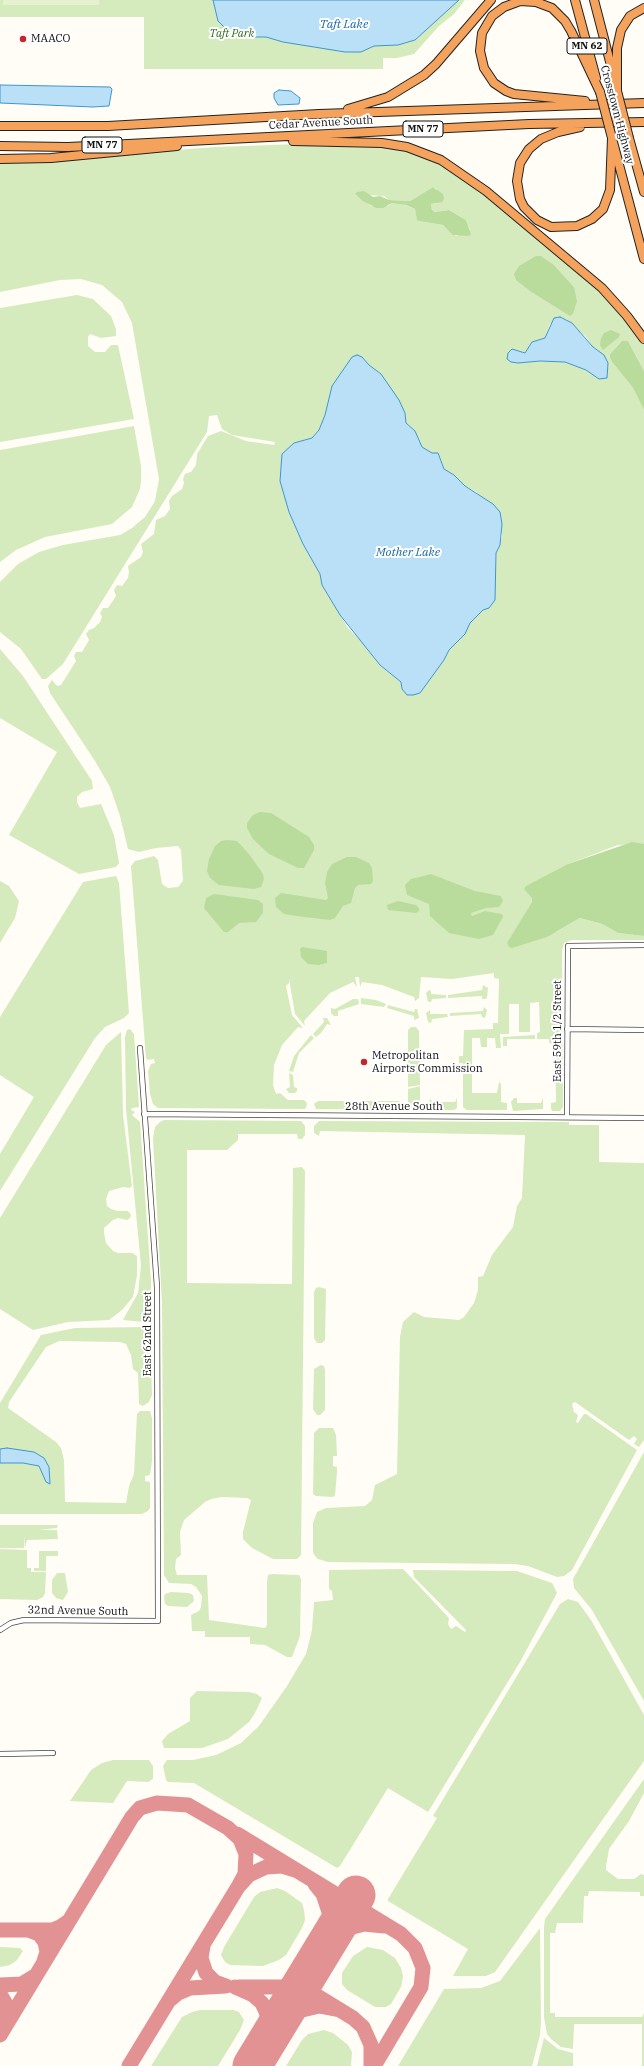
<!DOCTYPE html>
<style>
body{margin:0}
canvas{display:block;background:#fffdf5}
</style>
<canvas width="644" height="2066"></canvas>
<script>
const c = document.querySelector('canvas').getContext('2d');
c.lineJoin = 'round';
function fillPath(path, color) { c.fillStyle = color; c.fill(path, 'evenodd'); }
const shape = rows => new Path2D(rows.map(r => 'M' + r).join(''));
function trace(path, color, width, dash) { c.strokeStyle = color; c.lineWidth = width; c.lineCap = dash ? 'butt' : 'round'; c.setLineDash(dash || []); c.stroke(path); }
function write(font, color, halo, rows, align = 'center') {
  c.font = font + ' "IBM Plex Serif",serif'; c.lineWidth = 4; c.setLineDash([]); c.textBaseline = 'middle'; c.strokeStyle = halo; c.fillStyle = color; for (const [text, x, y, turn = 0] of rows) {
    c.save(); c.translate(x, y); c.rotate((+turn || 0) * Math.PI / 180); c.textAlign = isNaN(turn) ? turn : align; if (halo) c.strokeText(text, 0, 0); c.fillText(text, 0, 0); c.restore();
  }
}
fillPath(shape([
 [0,0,465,0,454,14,439,26,414,54,397,58,383,58,383,69,144,69,144,17,0,17],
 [328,143,382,145,400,148,426,156,470,180,600,290,644,344,644,371,628,341,622,341,610,354,612,362,633,388,644,410,644,844,618,845,568,864,556,932,580,918,602,924,618,933,644,936,644,940,572,940,564,943,562,951,563,1107,560,1111,552,1111,551,1109,551,1103,556,1102,555,1044,549,1043,549,1039,537,1039,537,1033,540,1032,539,1002,530,1003,530,1032,519,1032,519,1004,509,1004,509,1034,500,1034,501,1048,496,1048,495,1038,487,1038,487,1047,481,1047,480,1038,472,1038,472,1093,497,1093,499,1082,501,1084,501,1102,507,1103,507,1110,467,1110,463,1107,463,1063,459,1063,459,1056,463,1056,464,1030,493,1029,493,1023,498,1023,499,979,494,978,494,973,452,979,421,977,419,998,415,1001,414,997,382,985,362,982,360,987,359,977,355,977,357,987,353,982,330,993,304,1021,305,1026,295,1014,289,979,289,983,286,986,292,1015,303,1028,298,1027,282,1045,274,1065,273,1085,276,1094,280,1093,288,1100,304,1100,307,1103,306,1108,304,1109,158,1108,153,1104,150,1094,148,1071,151,1064,155,1063,154,1059,148,1060,146,1058,131,866,135,861,154,856,158,860,162,884,168,888,178,887,183,881,181,850,178,846,156,848,139,852,128,849,120,816,110,787,95,761,50,693,48,686,52,680,57,686,61,685,76,661,74,656,76,652,82,652,89,640,86,634,89,630,94,628,100,622,102,617,100,613,103,608,108,608,116,596,114,590,117,585,122,586,128,578,129,572,128,566,141,557,143,552,141,544,154,534,156,520,165,516,170,509,169,501,172,496,182,489,184,483,183,479,185,474,191,472,196,465,197,454,208,436,221,431,246,441,274,445,275,442,232,435,222,429,217,415,209,416,207,432,63,664,46,679,42,679,21,649,0,632,0,582,18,564,39,552,63,545,120,535,132,528,145,517,155,501,159,479,132,323,122,302,102,285,81,279,60,280,0,292,0,162,40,160,216,147],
 [433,187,437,189,437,203,431,204,432,210,435,212,449,210,466,220,470,230,456,236,443,225,418,221,415,209,400,203,392,203,388,206,371,206,355,194,384,196,389,200,410,201],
 [554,265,574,287,570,316,564,311],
 [566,319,586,337,593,347,600,352,599,379,586,370,565,362,540,361,518,363,512,349,525,353,532,342,545,338,550,324],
 [352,357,362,357,369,365,381,374,405,413,406,423,415,431,422,447,441,460,444,469,454,475,465,486,475,491,500,512,502,524,502,537,496,553,496,565,489,608,483,610,470,623,465,634,449,650,444,660,420,693,402,689,401,682,380,665,364,644,348,628,322,585,320,574,303,544,289,512,280,481,294,443,312,438,319,430,325,415,332,386],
 [77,295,93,299,111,316,116,329,116,336,101,338,90,334,88,337,88,346,95,352,105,352,111,345,118,345,134,419,0,442,0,308],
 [134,426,141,466,141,481,140,489,132,507,112,524,45,537,16,550,0,562,0,450],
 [0,649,23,676,92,781,93,789,82,792,77,797,77,802,80,808,101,804,114,835,119,863,116,867,79,874,9,835,57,752,0,718],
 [116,876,119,883,129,1013,124,1018,105,1027,95,1038,0,1191,0,1154,34,1097,0,1075,0,1017,83,882],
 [0,881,9,886,19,901,15,918,0,943],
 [483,985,488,988,487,998,485,999,482,999,482,996,448,998,448,995,482,990],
 [429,990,431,991,431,994,446,995,446,998,432,999,431,1002,428,1002,426,993],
 [361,998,376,1000,386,1004,384,1007,361,1004],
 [353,999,358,999,359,1004,338,1011,338,1016,334,1016,331,1013,331,1008,335,1009],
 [388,1005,414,1012,415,1009,417,1009,419,1018,414,1020,414,1016,387,1008],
 [484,1007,487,1010,485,1018,482,1017,481,1014,450,1016,450,1013,483,1011],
 [430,1010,430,1014,447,1014,448,1017,432,1019,431,1023,428,1022,426,1013],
 [323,1018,327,1018,331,1025,327,1024,321,1033,316,1037,313,1034,324,1022],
 [411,1027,416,1027,419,1031,420,1085,408,1087,408,1030],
 [130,1029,134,1034,139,1107,132,1108,131,1110,135,1112,132,1115,140,1122,151,1282,151,1313,149,1318,144,1322,123,1320,138,1293,141,1265,126,1109,125,1037,127,1030],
 [121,1032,123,1115,132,1186,130,1188,123,1187,109,1191,106,1199,107,1206,111,1209,118,1211,128,1211,131,1215,130,1218,127,1220,118,1218,113,1220,104,1228,104,1233,106,1243,113,1251,118,1253,132,1253,137,1256,137,1275,133,1297,122,1310,109,1320,68,1322,33,1330,0,1309,0,1218,106,1045],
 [311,1035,314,1038,299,1053,293,1072,289,1071,294,1056],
 [535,1035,535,1039,507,1039,507,1046,503,1046,503,1037],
 [289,1073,293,1075,294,1087,297,1088,297,1091,295,1093,289,1093,286,1089,290,1087],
 [420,1086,420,1107,416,1110,410,1109,408,1105,408,1089],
 [430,1098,432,1102,455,1102,457,1098,457,1108,454,1110,432,1110,429,1106],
 [514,1098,517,1098,517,1103,541,1103,543,1098,543,1109,513,1111,511,1102],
 [318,1101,398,1101,401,1102,401,1107,399,1110,316,1109,314,1104],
 [164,1120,301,1121,305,1126,305,1135,302,1139,298,1139,297,1134,238,1134,238,1140,227,1150,187,1150,187,1283,292,1284,293,1168,302,1167,305,1171,301,1555,297,1559,273,1559,252,1548,243,1539,243,1532,251,1500,247,1498,222,1497,211,1499,205,1502,184,1520,180,1532,181,1555,176,1559,175,1568,177,1575,207,1575,209,1620,265,1628,267,1625,267,1581,268,1575,272,1574,299,1575,301,1579,300,1636,292,1657,287,1657,265,1645,250,1644,250,1637,205,1637,205,1631,192,1631,191,1615,199,1611,201,1607,202,1596,196,1587,191,1584,169,1583,164,1575,162,1302,153,1138,155,1127,160,1122],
 [319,1121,569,1122,569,1125,599,1125,599,1162,644,1163,644,1440,639,1447,634,1444,637,1439,634,1436,629,1440,575,1402,572,1404,574,1412,578,1415,576,1422,578,1423,584,1414,586,1414,637,1450,572,1570,564,1576,557,1577,528,1566,514,1564,328,1562,318,1559,315,1556,313,1552,313,1523,317,1512,326,1508,365,1506,372,1500,375,1485,397,1474,400,1337,403,1322,414,1312,424,1317,459,1320,464,1317,474,1303,478,1290,478,1277,483,1276,492,1255,513,1227,517,1206,522,1198,525,1135,320,1131,319,1136,314,1133,314,1126],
 [319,1287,326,1289,325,1340,322,1343,317,1343,314,1338,314,1292,316,1288],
 [75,1328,146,1327,150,1329,152,1395,149,1402,143,1406,139,1404,138,1373,133,1369,131,1355,126,1344,120,1342,59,1341,46,1347,9,1402,8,1408,56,1442,61,1448,64,1460,65,1502,126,1503,129,1486,134,1474,137,1414,140,1411,150,1411,152,1418,152,1461,150,1475,145,1476,145,1481,150,1482,150,1508,148,1511,142,1514,0,1514,0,1403,41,1335],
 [321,1365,324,1366,325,1370,325,1410,320,1415,317,1415,313,1409,314,1369],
 [319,1428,333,1428,336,1435,337,1456,333,1456,333,1466,337,1467,337,1472,335,1495,333,1497,316,1496,313,1494,314,1433],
 [644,1452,644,1701,592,1610,574,1588,573,1579],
 [0,1525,58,1525,57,1528,39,1530,57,1530,58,1539,27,1540,25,1548,24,1536,24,1548,0,1548],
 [0,1549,27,1550,27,1568,31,1568,31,1572,46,1572,45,1593,43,1597,37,1600,0,1599],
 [39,1551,58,1551,58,1556,46,1556,46,1571,34,1571,34,1568,39,1568],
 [403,1569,449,1618,448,1624,451,1629,456,1626,465,1632,466,1630,414,1577,413,1570,517,1571,552,1583,557,1593,520,1662,428,1812,388,1788,340,1866,337,1868,194,1783,168,1782,166,1780,163,1766,167,1760,193,1760,216,1755,241,1743,259,1726,287,1686,306,1654,312,1630,314,1602,333,1600,332,1591,329,1589,329,1570],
 [57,1573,65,1573,68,1592,63,1600,56,1598,52,1593,52,1580],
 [171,1592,189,1593,193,1595,194,1601,187,1607,168,1606,165,1604,164,1597,165,1594],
 [568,1599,578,1602,591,1620,644,1715,644,1761,495,1972,486,1976,453,1976,468,1949,388,1901,388,1899,437,1818,433,1816,560,1604],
 [197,1691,249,1692,257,1694,262,1698,255,1713,249,1722,228,1739,202,1748,164,1748,162,1741,168,1734,190,1721,190,1698],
 [113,1760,149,1760,153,1766,153,1779,148,1782,127,1781,113,1803,70,1801,91,1770,102,1763],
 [644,1779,644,1793,629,1821,609,1849,606,1866,606,1870,618,1879,634,1879,641,1874,644,1875,644,1896,640,1896,640,1892,589,1891,588,1896,584,1896,583,1923,557,1923,555,1933,550,1933,550,2013,555,2013,555,2017,642,2017,644,2013,644,2066,642,2066,642,2024,574,2024,573,2049,561,2047,551,2039,547,2034,544,2017,544,1927,545,1919],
 [277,1888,285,1891,302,1903,304,1910,305,1920,302,1928,286,1955,279,1960,263,1966,230,1965,225,1962,221,1955,224,1947,254,1897,260,1892],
 [540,1928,541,2022,540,2035,532,2066,398,2066,444,1989,481,1988,500,1981],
 [0,1947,20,1948,23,1951,17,1960,10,1965,0,1967],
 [367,1947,383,1950,395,1958,401,1968,403,1977,401,1987,391,2004,386,2007,375,2007,347,1990,342,1984,342,1973,353,1956],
 [200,2010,234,2010,239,2012,244,2020,240,2030,218,2066,151,2066,182,2017,192,2012],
 [324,2030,333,2033,348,2045,352,2052,351,2066,286,2066,302,2040,308,2034],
 [544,2038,558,2049,573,2053,573,2066,537,2066]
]), '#d5ebbd');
fillPath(shape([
 [433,187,443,194,444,199,442,202,431,204,432,210,435,212,449,210,466,220,471,234,469,236,453,235,443,225,418,221,417,220,415,209,406,205,392,203,383,208,376,208,363,201,355,194,357,192,364,191,373,197,380,196,389,200,410,201],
 [536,256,541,256,554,265,574,287,577,301,573,314,570,316,530,291,516,280,514,274,519,266],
 [611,330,620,334,619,337,603,350,600,345,601,338,604,333],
 [622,341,628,341,644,371,644,410,633,388,612,362,610,357,610,354],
 [260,812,271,813,309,837,314,845,314,850,304,868,298,868,269,854,253,839,247,828,247,823,253,815],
 [227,840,237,841,249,854,263,874,264,879,261,887,254,889,219,885,210,878,207,871,209,859,215,846,221,841],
 [632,842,644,844,644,936,618,933,602,924,580,918,547,937,512,948,509,947,507,943,532,902,532,898,524,889,526,886,568,864],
 [347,857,356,857,369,863,372,868,373,881,371,884,358,885,355,888,351,903,343,906,335,918,330,920,296,916,284,914,276,907,275,898,281,893,326,900,328,898,325,883,327,872,332,864],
 [431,874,475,891,501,896,503,901,499,907,486,908,471,913,472,916,485,911,502,914,503,917,493,935,479,939,449,933,430,916,429,904,407,895,405,885,411,879],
 [214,894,258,900,263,904,263,913,256,922,239,923,228,932,224,932,204,908,206,898],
 [398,901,416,905,419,908,419,911,416,913,388,910,387,905],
 [302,947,327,951,327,963,319,965,308,964,301,957,300,949]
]), '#b9dc9c');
fillPath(shape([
 [3,0,99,0,99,5,3,5]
]), '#e6f2cf');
const water = shape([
 [213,0,459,0,415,40,398,45,374,46,361,52,345,52,283,42,266,37,244,37,225,28,218,21,213,0],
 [0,85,110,87,112,89,109,106,93,107,0,103,0,85],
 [279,90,291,91,300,98,299,104,278,105,274,98,274,93,279,90],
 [560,317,572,323,593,347,604,355,608,363,607,378,599,379,586,370,565,362,540,361,518,363,511,362,507,359,508,353,512,349,525,353,532,342,545,338,554,318,560,317],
 [357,355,362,357,369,365,381,374,399,400,405,413,406,423,415,431,422,447,432,453,438,453,444,469,454,475,465,486,493,504,500,512,502,524,500,545,496,553,495,600,489,608,483,610,470,623,465,634,449,650,444,660,420,693,413,695,407,695,402,689,401,682,380,665,340,615,322,585,320,574,303,544,289,512,280,481,282,454,294,443,312,438,319,430,325,415,332,386,352,357,357,355],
 [7,1448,34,1452,44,1458,49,1467,50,1484,46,1482,39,1466,23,1463,0,1463,0,1449,7,1448]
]);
fillPath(water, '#b9e0f7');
trace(water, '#3f96cf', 1);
trace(shape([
 [237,1834,401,1934,415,1948,423,1968,421,1987,374,2066],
 [315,1884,323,1894,330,1915,329,1930,321,1952,335,1935,349,1928,364,1924,384,1926],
 [0,1930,28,1930],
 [44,1961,47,1952,45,1942,39,1934,28,1930,53,1930,60,1927,69,1921],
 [0,1985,22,1984,35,1976],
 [235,1987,253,1995,262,2003,267,2014,267,2033,258,2056,280,2024,294,2012,319,2006,340,2010],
 [239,1987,288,1987,306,1991,317,1996,353,2018,363,2027,371,2045,371,2066],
 [0,1994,7,2006,6,2023],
 [171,1999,178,1993,190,1988,226,1986,215,1982,206,1973,201,1958,203,1946],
 [0,2035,132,1817,140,1808,157,1803,188,1805,228,1828,240,1839,246,1854,245,1874,238,1887,249,1875,266,1867,282,1866,295,1870],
 [129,2066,238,1887]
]), '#e29292', 15);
trace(shape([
 [252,2066,356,1895]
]), '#e29292', 39);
const street = shape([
 [567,1029,644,1030],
 [144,1114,644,1118],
 [567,1117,568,946,644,945],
 [0,1630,11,1623,24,1620,158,1621,157,1287,140,1048],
 [0,1754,53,1753]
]);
const highway = shape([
 [575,0,596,78],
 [594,0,615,81],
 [617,91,617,48,621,30,630,16,644,8],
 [585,101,514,94,506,91,494,83,484,68,480,51,482,33,492,16,504,7,520,1,536,2,552,8,565,21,571,31,600,92],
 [348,109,388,97,424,75,436,64,491,0],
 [0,126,108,126,319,114,644,103],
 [580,127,558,132,541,139,529,149,520,163,517,181,520,199,524,207,537,220,551,227,577,226,592,219,603,209,610,190,612,138],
 [629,138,644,192],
 [293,141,382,143,407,147,441,160,486,191,602,288,627,316,644,339],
 [613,142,644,259],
 [0,146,68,147,529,124,644,122],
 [0,159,51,158,177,146]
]);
trace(street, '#444', 6);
trace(highway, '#222', 10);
trace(street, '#fff', 4.5);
trace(highway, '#f5a25d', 8);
const highwayBridge = shape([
 [617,91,629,138],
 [600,92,612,138]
]);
trace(highwayBridge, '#222', 10, []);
trace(highwayBridge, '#f5a25d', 8);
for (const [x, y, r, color] of [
 [23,39,4,"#c4262e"],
 [364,1062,4,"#c4262e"]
]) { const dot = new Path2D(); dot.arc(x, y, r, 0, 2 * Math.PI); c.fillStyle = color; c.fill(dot); trace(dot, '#fff', 1.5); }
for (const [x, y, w] of [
 [587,46,40],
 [423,129,40],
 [102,145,40]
]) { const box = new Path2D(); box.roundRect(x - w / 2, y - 8, w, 16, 3); c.fillStyle = '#fff'; c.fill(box); trace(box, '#111', 1); }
write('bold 10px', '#111', null, [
 ["MN 62",587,46],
 ["MN 77",423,129],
 ["MN 77",102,145]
]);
write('italic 11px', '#2f6b1f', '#fff', [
 ["Taft Park",232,34]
]);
write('11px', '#111', '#fff', [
 ["MAACO",31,39],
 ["Metropolitan",372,1056],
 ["Airports Commission",372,1069]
], 'left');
write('11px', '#111', '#fff', [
 ["Crosstown Highway",617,115,75],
 ["Cedar Avenue South",321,123,-3],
 ["East 59th 1/2 Street",558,1031,-90],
 ["28th Avenue South",394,1107],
 ["East 62nd Street",148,1334,-90],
 ["32nd Avenue South",78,1611,1]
]);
write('italic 12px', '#1768a6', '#fff', [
 ["Taft Lake",344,25],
 ["Mother Lake",408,553]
]);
</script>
